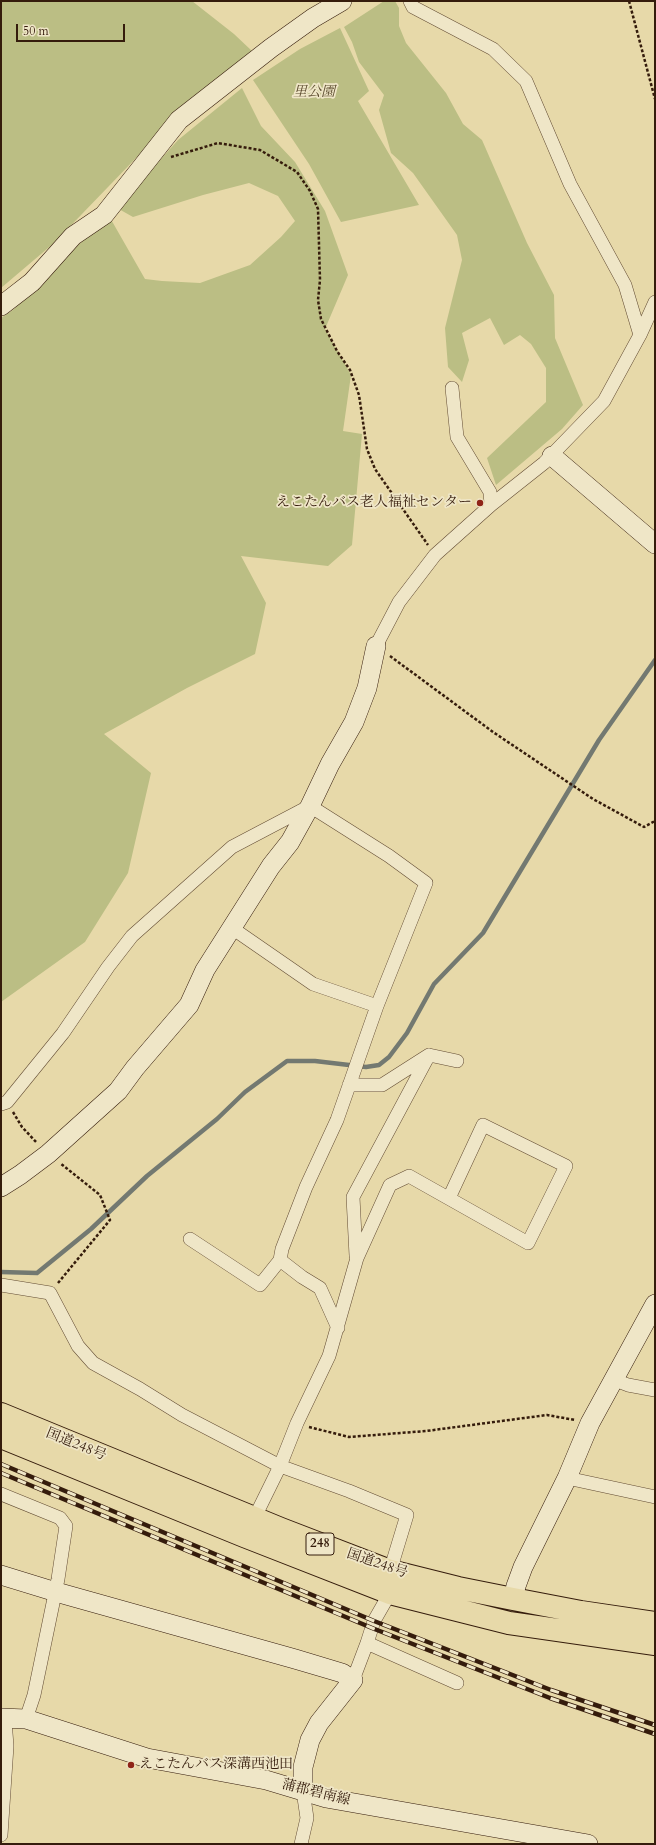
<!DOCTYPE html>
<meta charset="utf-8">
<style>
body{margin:0}
#map{position:relative;width:656px;height:1845px;overflow:hidden;background:#e7d9a9;font-family:Cardo,serif}
canvas{display:block}
.frame{position:absolute;inset:0;border:2px solid #351c0c;pointer-events:none}
.scale{position:absolute;left:16px;top:24px;width:109px;height:18px;box-sizing:border-box;border:2px solid #351c0c;border-top:0;padding-left:5px;font-size:12px;line-height:14px;white-space:nowrap;color:#351c0c;-webkit-text-stroke:3px #efe6c7;paint-order:stroke}
</style>
<div id="map">
<canvas width="656" height="1845"></canvas>
<div class="frame"></div>
<div class="scale">50 m</div>
</div>
<script>
const c = document.querySelector('canvas').getContext('2d');
c.lineJoin = 'round';
function fillPath(path, color) { c.fillStyle = color; c.fill(path, 'evenodd'); }
const shape = rows => new Path2D(rows.map(r => 'M' + r).join(''));
function trace(path, color, width, dash) { c.strokeStyle = color; c.lineWidth = width; c.lineCap = dash ? 'butt' : 'round'; c.setLineDash(dash || []); c.stroke(path); }
function write(font, color, halo, rows, align = 'center') {
  c.font = font + ' Cardo,"Noto Serif JP",serif'; c.lineWidth = 3.5; c.setLineDash([]); c.textBaseline = 'middle'; c.strokeStyle = halo; c.fillStyle = color; for (const [text, x, y, turn = 0] of rows) {
    c.save(); c.translate(x, y); c.rotate((+turn || 0) * Math.PI / 180); c.textAlign = isNaN(turn) ? turn : align; if (halo) c.strokeText(text, 0, 0); c.fillText(text, 0, 0); c.restore();
  }
}
fillPath(shape([
 [1,1,192,1,234,34,252,51,136,158,54,243,1,288],
 [384,1,395,1,399,8,399,26,406,43,446,93,463,124,482,140,527,243,554,295,555,338,583,405,562,429,496,485,487,458,546,402,546,368,531,344,520,335,504,345,490,318,462,333,469,360,462,382,448,367,445,328,462,260,457,235,413,173,391,153,379,110,384,95,359,62,352,42,344,27],
 [340,28,369,91,358,101,419,205,341,222,309,164,253,80,300,49],
 [242,88,261,126,295,162,325,211,348,275,325,329,351,375,343,431,362,434,352,545,328,566,241,556,266,603,255,654,187,688,104,734,151,773,128,873,85,942,1,1002,1,318,13,310,74,249,109,216,145,279,162,281,200,283,250,265,281,237,295,221,278,196,249,183,203,195,133,217,117,208,178,140]
]), '#bbbe84');
trace(shape([
 [1,1272,37,1273,91,1229,147,1176,217,1119,245,1092,287,1061,315,1061,366,1067,379,1065,389,1057,407,1033,434,984,483,933,599,740,655,660]
]), '#737971', 4.5);
const street = shape([
 [410,1,413,7,493,49,526,81,570,184,625,285,640,335],
 [452,388,457,437,490,492,491,505],
 [376,646,399,602,435,555,491,505,544,463,604,401,640,335,655,302],
 [232,928,313,984,377,1006],
 [349,1085,382,1085,429,1055,457,1061],
 [1,1104,7,1102,63,1033,108,967,132,936,232,847,310,806,389,856,426,883,377,1006,337,1120,306,1187,282,1249,280,1260,302,1277,320,1288,338,1328],
 [190,1239,260,1285,280,1260],
 [356,1256,353,1197,429,1055],
 [1,1285,50,1293,78,1346,93,1363,140,1389,182,1415,280,1466,349,1491,407,1515,390,1571],
 [615,1380,628,1385,655,1390],
 [567,1478,655,1497],
 [1,1494,60,1518,66,1526,58,1579,34,1695,26,1719],
 [252,1523,280,1466,297,1423,329,1356,357,1258,390,1185,409,1176,528,1243,566,1166,483,1125,449,1198],
 [367,1643,457,1683],
 [353,1680,367,1643,374,1621,390,1593],
 [1,1835,7,1746,5,1720],
 [301,1844,307,1818,303,1791]
]);
const secondary = shape([
 [1,306,32,282,73,236,104,215,179,120,271,48,313,18,342,1],
 [552,456,655,544],
 [1,1187,20,1175,48,1154,118,1091,135,1068,189,1005,205,970,271,866,290,842,310,806,330,764,354,722,367,688,376,646],
 [1,1575,56,1592,295,1659,342,1673,353,1680,319,1723,310,1740,303,1767,303,1791],
 [513,1599,516,1586,523,1567,567,1478,590,1423,655,1304],
 [1,1718,26,1719,147,1758,266,1780,326,1798,588,1844]
]);
const highway = shape([
 [1,1414,281,1529,390,1571,458,1588,513,1599,581,1612,655,1623],
 [1,1437,244,1536,390,1593,509,1623,655,1644]
]);
trace(street, '#624b33', 14);
trace(secondary, '#351c0c', 20);
trace(highway, '#351c0c', 24);
trace(shape([
 [629,1,655,99],
 [171,157,218,143,260,150,297,172,310,191,318,209,320,280,318,300,321,319,337,351,350,370,359,395,367,449,375,469,428,545],
 [390,656,493,732,593,799,644,827,655,821],
 [13,1112,22,1127,37,1143],
 [58,1283,110,1220,100,1195,60,1163],
 [309,1427,349,1437,426,1431,547,1415,575,1420]
]), '#351c0c', 2.5, [3, 2]);
trace(street, '#efe6c7', 13);
trace(secondary, '#efe6c7', 19);
trace(highway, '#e7d9a9', 22);
const rail = shape([
 [1,1464,374,1621,551,1690,655,1725],
 [1,1473,372,1628,550,1698,655,1734]
]);
trace(rail, '#351c0c', 4.5);
trace(rail, '#efe6c7', 3, [9]);
for (const [x, y, r, color] of [
 [480,503,4,"#8f2418"],
 [131,1765,4,"#8f2418"]
]) { const dot = new Path2D(); dot.arc(x, y, r, 0, 2 * Math.PI); c.fillStyle = color; c.fill(dot); trace(dot, '#efe6c7', 1.5); }
for (const [x, y, w] of [
 [320,1544,28]
]) { const box = new Path2D(); box.roundRect(x - w / 2, y - 11, w, 22, 3); c.fillStyle = '#efe6c7'; c.fill(box); trace(box, '#351c0c', 1); }
write('bold 13px', '#351c0c', null, [
 ["248",320,1544]
]);
write('italic 14px', '#5d4d30', '#efe6c7', [
 ["里公園",314,93]
]);
write('14px', '#351c0c', '#efe6c7', [
 ["えこたんバス老人福祉センター",472,503],
 ["えこたんバス深溝西池田",139,1765,"left"]
], 'right');
write('14px', '#351c0c', '#efe6c7', [
 ["国道248号",76,1445,22],
 ["国道248号",377,1564,19],
 ["蒲郡碧南線",316,1793,14]
]);
</script>
